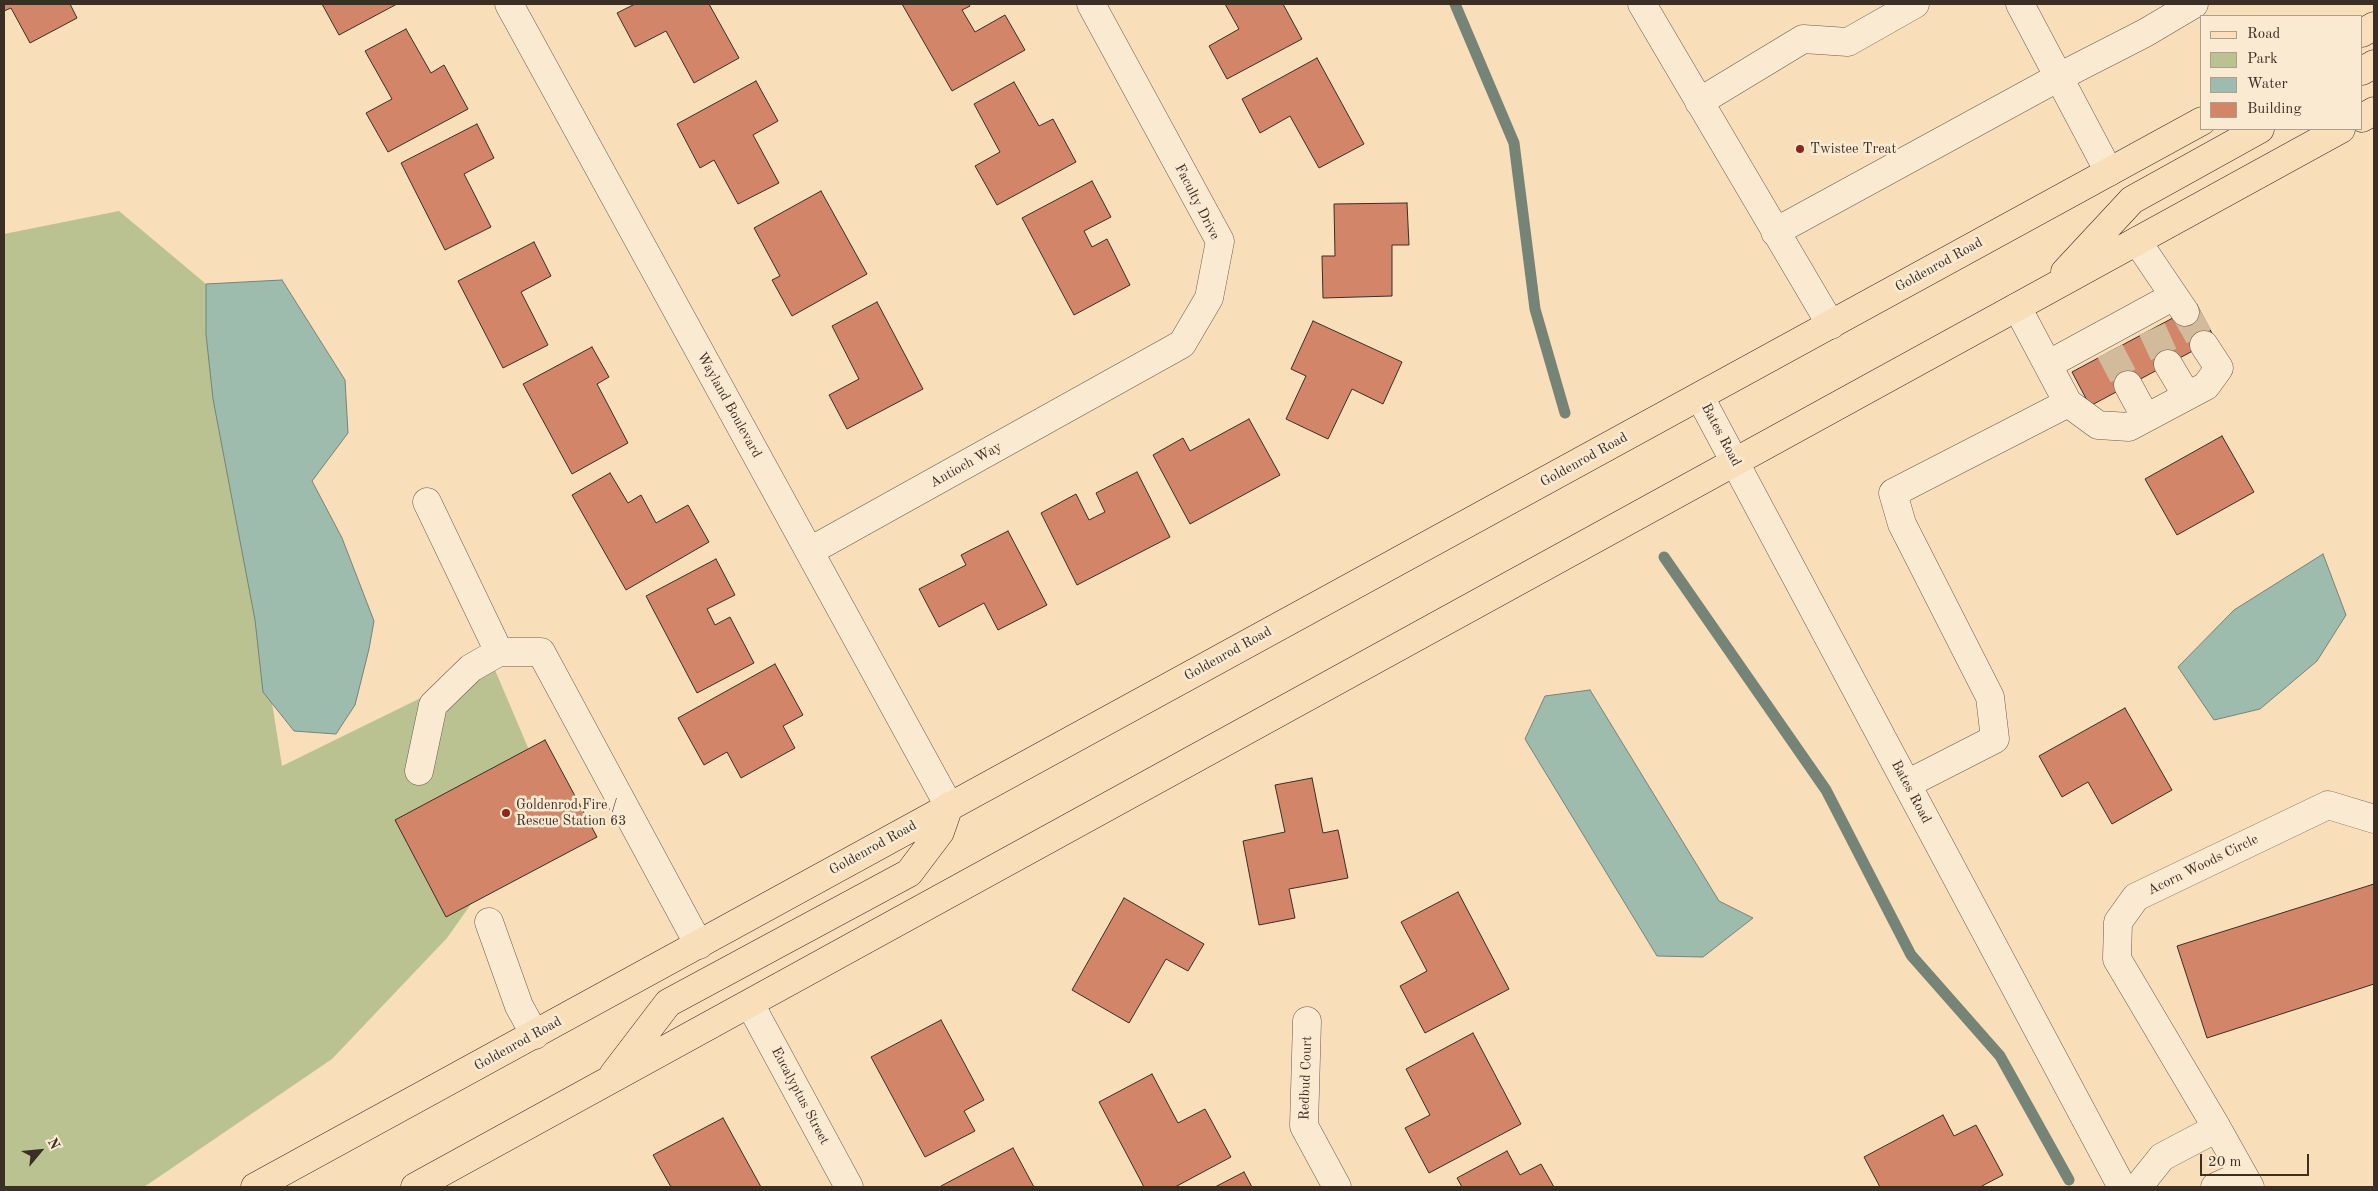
<!DOCTYPE html>
<style>
body{margin:0}
#map{position:relative;width:2378px;height:1191px;overflow:hidden;background:#f8deb9;font-family:"Old Standard TT",serif}
canvas{display:block}
.frame{position:absolute;inset:0;border:5px solid #3b2e25;pointer-events:none}
.legend{position:absolute;left:2200px;top:15px;width:162px;height:115px;box-sizing:border-box;background:#faead2;border:1px solid #ae9f8d;margin:0;padding:6px 9px;list-style:none;font-size:15px;color:#3b2e25}
.legend li{display:flex;align-items:center;gap:10px;height:25px}
.legend b{width:25px;border:1px solid #ae9f8d}
.north{position:absolute;left:15px;top:1126px;width:50px;height:50px;-webkit-text-stroke:4px #faead2;paint-order:stroke;rotate:62deg;font-size:14px;font-weight:700;line-height:20px;text-align:center;color:#3b2e25}
.north::after{content:'';display:block;margin:auto;width:18px;height:22px;background:#3b2e25;clip-path:polygon(50% 0,100% 100%,50% 72%,0 100%)}
.scale{position:absolute;left:2200px;top:1154px;width:109px;height:22px;box-sizing:border-box;border:2px solid #3b2e25;border-top:0;padding-left:6px;font-size:15px;line-height:18px;white-space:nowrap;color:#3b2e25;-webkit-text-stroke:4px #faead2;paint-order:stroke}
</style>
<div id="map">
<canvas width="2378" height="1191"></canvas>
<div class="frame"></div>
<ul class="legend">
<li><b style="height:6px;background:#f8deb9"></b>Road</li>
<li><b style="height:14px;background:#bbc291"></b>Park</li>
<li><b style="height:14px;background:#9dbcae"></b>Water</li>
<li><b style="height:14px;background:#d28569"></b>Building</li>
</ul>
<div class="north">N</div>
<div class="scale">20 m</div>
</div>
<script>
const c = document.querySelector('canvas').getContext('2d');
c.lineJoin = 'round';
function fillPath(path, color) { c.fillStyle = color; c.fill(path, 'evenodd'); }
const shape = rows => new Path2D(rows.map(r => 'M' + r).join(''));
function trace(path, color, width, dash) { c.strokeStyle = color; c.lineWidth = width; c.lineCap = dash ? 'butt' : 'round'; c.setLineDash(dash || []); c.stroke(path); }
function write(font, color, halo, rows, align = 'center') {
  c.font = font + ' "Old Standard TT",serif'; c.lineWidth = 5; c.setLineDash([]); c.textBaseline = 'middle'; c.strokeStyle = halo; c.fillStyle = color; for (const [text, x, y, turn = 0] of rows) {
    c.save(); c.translate(x, y); c.rotate((+turn || 0) * Math.PI / 180); c.textAlign = isNaN(turn) ? turn : align; if (halo) c.strokeText(text, 0, 0); c.fillText(text, 0, 0); c.restore();
  }
}
fillPath(shape([
 [119,211,206,284,282,766,492,663,535,764,520,835,447,938,332,1059,144,1187,4,1187,4,234]
]), '#bbc291');
const water = shape([
 [282,280,345,380,348,433,312,481,342,538,374,621,369,649,355,705,336,734,294,731,263,692,255,620,213,399,206,334,206,284,282,280],
 [2323,554,2346,615,2317,661,2260,709,2214,720,2178,667,2234,610,2323,554],
 [1590,690,1719,901,1753,918,1703,957,1657,956,1525,739,1545,696,1590,690]
]);
fillPath(water, '#9dbcae');
trace(water, '#768377', 1);
trace(shape([
 [1455,4,1514,143,1535,309,1565,413],
 [1664,557,1826,790,1911,955,2000,1056,2069,1180]
]), '#768377', 11);
const building = shape([
 [4,4,70,4,77,18,30,43,11,8,4,11,4,4],
 [322,4,397,4,339,35,322,4],
 [635,4,709,4,739,58,694,83,666,31,635,47,617,13,635,4],
 [902,4,969,4,970,6,962,10,975,32,1005,15,1025,50,952,91,902,4],
 [1225,4,1283,4,1302,39,1227,79,1209,46,1239,29,1225,4],
 [406,29,431,73,444,65,468,109,388,152,366,113,392,99,365,51,406,29],
 [1317,58,1364,144,1319,168,1290,116,1260,133,1242,99,1317,58],
 [756,81,778,121,753,135,779,183,738,204,714,160,700,168,677,124,756,81],
 [1014,82,1039,126,1053,119,1076,162,997,205,975,166,1000,152,974,104,1014,82],
 [477,124,494,158,464,174,491,227,445,250,401,163,477,124],
 [1092,181,1111,217,1084,231,1092,247,1107,239,1130,285,1074,315,1022,218,1092,181],
 [821,191,867,274,792,316,772,280,780,276,754,228,821,191],
 [1407,203,1409,245,1392,245,1392,296,1323,298,1322,256,1335,256,1334,204,1407,203],
 [534,242,551,276,521,292,548,345,503,368,458,281,534,242],
 [877,302,923,389,847,429,829,395,859,379,832,326,877,302],
 [2197,305,2215,339,2090,406,2072,372,2197,305],
 [1313,321,1402,362,1383,404,1352,389,1328,439,1286,419,1306,376,1291,369,1313,321],
 [592,347,609,377,597,384,628,443,572,474,523,384,592,347],
 [1249,419,1280,475,1190,524,1153,455,1183,438,1190,451,1249,419],
 [2222,436,2254,492,2177,535,2145,479,2222,436],
 [1137,472,1170,537,1077,585,1041,513,1076,494,1089,520,1105,512,1096,493,1137,472],
 [610,473,628,503,641,495,656,523,688,505,709,542,626,590,572,495,610,473],
 [1008,531,1047,605,998,630,984,603,939,627,919,589,966,565,961,555,1008,531],
 [716,559,735,595,707,609,715,625,730,617,754,663,697,693,646,596,716,559],
 [775,664,803,715,783,726,795,748,741,778,727,752,704,765,678,718,775,664],
 [2125,708,2172,790,2112,824,2088,782,2062,797,2039,756,2125,708],
 [545,740,597,837,446,917,395,820,545,740],
 [1312,778,1323,833,1338,830,1348,878,1289,889,1295,918,1259,925,1243,841,1285,832,1275,785,1312,778],
 [2374,884,2374,984,2207,1038,2177,946,2374,884],
 [1458,892,1509,989,1425,1033,1400,986,1427,971,1401,922,1458,892],
 [1124,898,1204,944,1188,971,1166,959,1129,1023,1072,990,1124,898],
 [941,1020,984,1100,964,1111,975,1131,925,1157,871,1057,941,1020],
 [1473,1033,1521,1124,1429,1173,1405,1128,1430,1115,1406,1069,1473,1033],
 [1152,1074,1178,1123,1205,1109,1231,1157,1175,1187,1144,1187,1099,1102,1152,1074],
 [1943,1115,1954,1136,1976,1125,2003,1175,1980,1187,1880,1187,1864,1157,1943,1115],
 [723,1118,761,1187,671,1187,653,1155,723,1118],
 [1013,1148,1034,1187,942,1187,941,1186,1013,1148],
 [1507,1151,1520,1175,1541,1164,1554,1187,1462,1187,1457,1178,1507,1151],
 [1244,1172,1252,1187,1215,1187,1244,1172]
]);
fillPath(building, '#d28569');
trace(building, '#3b2e25', 1);
trace(shape([
 [2185,312,2204,345],
 [2152,329,2168,364],
 [2110,351,2128,385]
]), '#d2bb9b', 28, [28, 14]);
const minor = shape([
 [509,4,949,806],
 [1642,4,1831,325],
 [2020,4,2109,172],
 [1699,102,1803,39,1848,42,1915,4],
 [1775,232,2059,77,2145,33,2194,4],
 [2137,241,2185,312],
 [2049,364,2174,296],
 [2168,364,2187,396],
 [2128,385,2146,418],
 [1700,397,2122,1187],
 [2068,403,2098,425,2129,427,2206,386,2219,368,2204,345],
 [427,502,499,652],
 [810,551,1182,344,1209,298,1220,241,1091,4],
 [419,771,433,705,471,668,499,652,541,652,699,945],
 [1907,784,1995,739,1990,697,1902,524,1893,493,2068,403,2017,307],
 [489,922,519,1006,535,1035],
 [750,1004,849,1187],
 [1307,1021,1304,1126,1337,1187],
 [2138,1187,2162,1157,2217,1128],
 [2215,1187,2242,1175],
 [2250,1187,2217,1128,2117,959,2118,922,2136,897,2328,805,2374,819]
]);
const major = shape([
 [2362,33,2374,26],
 [2362,71,2374,64],
 [2362,118,2374,111],
 [2065,272,2132,200,2260,129],
 [613,1075,668,1003,909,873,940,832,949,806],
 [255,1187,2202,121],
 [415,1187,2341,129]
]);
trace(minor, '#6a5a4a', 29);
trace(major, '#3b2e25', 29);
trace(minor, '#faead2', 28);
trace(major, '#f8deb9', 28);
for (const [x, y, r, color] of [
 [1800,149,5,"#8f2418"],
 [506,813,5,"#8f2418"]
]) { const dot = new Path2D(); dot.arc(x, y, r, 0, 2 * Math.PI); c.fillStyle = color; c.fill(dot); trace(dot, '#faead2', 2); }
write('14px', '#3b2e25', '#faead2', [
 ["Twistee Treat",1810,149],
 ["Goldenrod Fire /",516,805],
 ["Rescue Station 63",516,821]
], 'left');
write('14px', '#3b2e25', '#faead2', [
 ["Faculty Drive",1197,202,63],
 ["Goldenrod Road",1939,265,-29],
 ["Wayland Boulevard",729,405,61],
 ["Bates Road",1721,435,62],
 ["Goldenrod Road",1584,460,-29],
 ["Antioch Way",966,465,-29],
 ["Goldenrod Road",1228,654,-29],
 ["Bates Road",1911,792,62],
 ["Goldenrod Road",873,848,-29],
 ["Acorn Woods Circle",2203,865,-26],
 ["Goldenrod Road",518,1044,-29],
 ["Redbud Court",1306,1078,-88],
 ["Eucalyptus Street",800,1096,62]
]);
</script>
